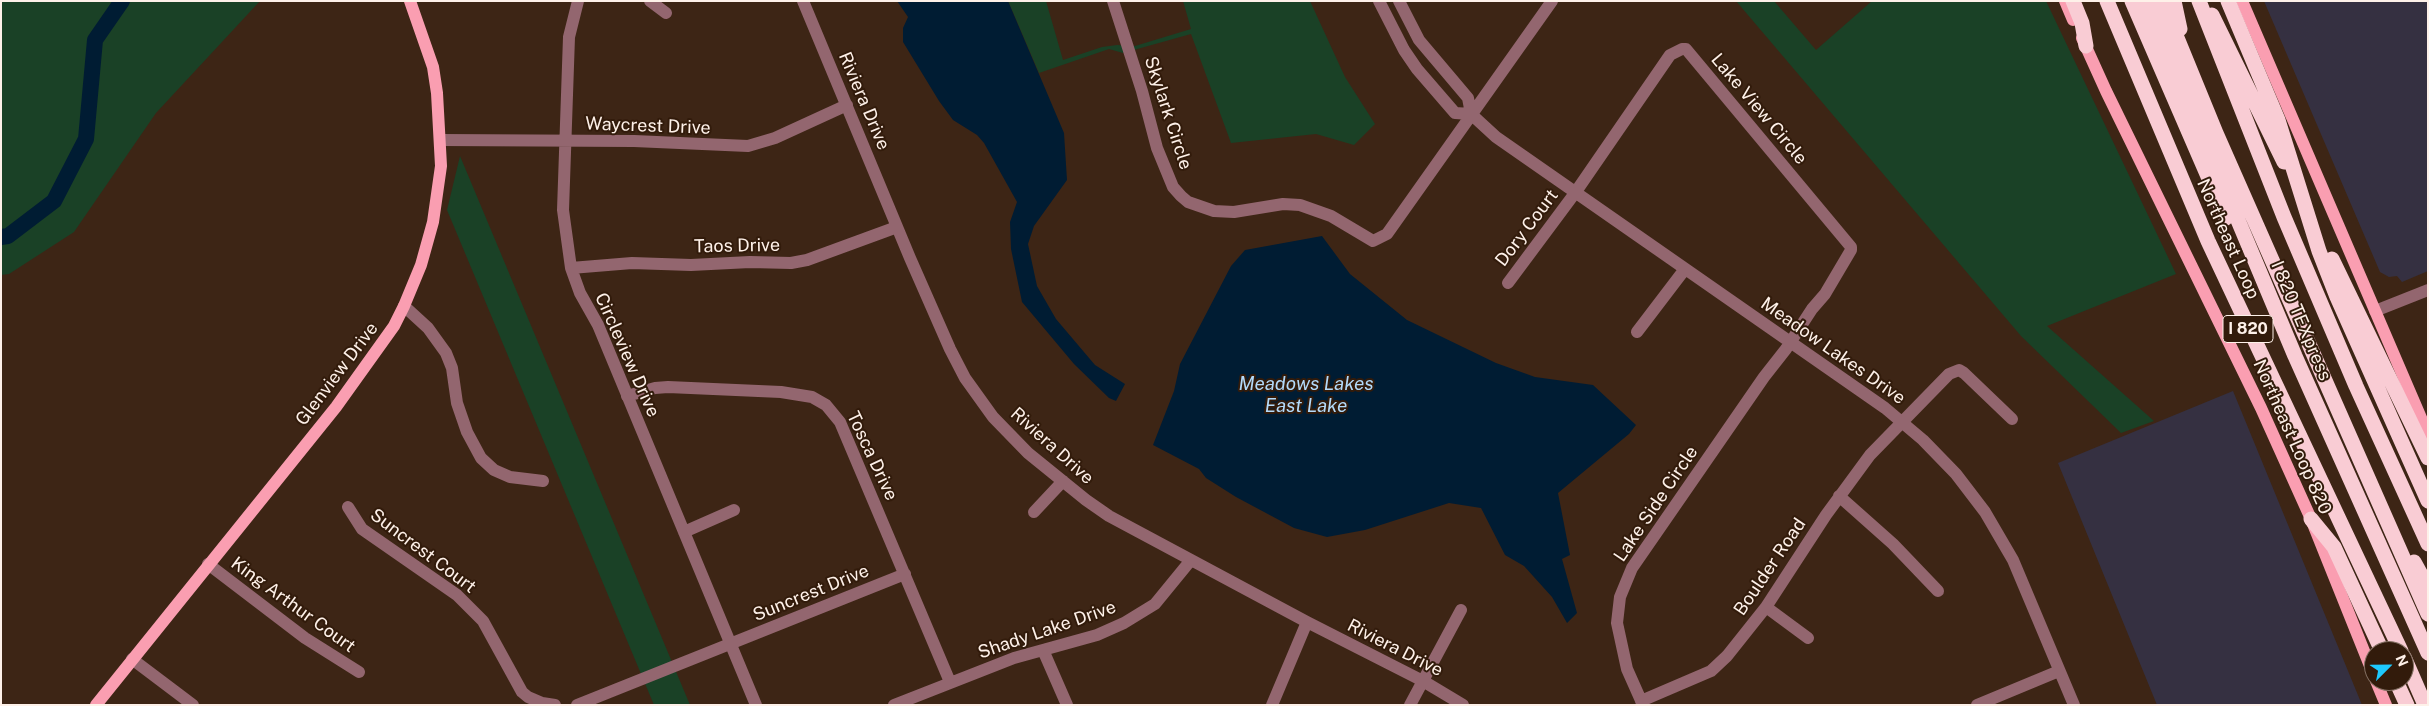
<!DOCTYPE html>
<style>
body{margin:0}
#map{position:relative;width:2429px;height:706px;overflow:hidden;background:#3d2515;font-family:"Public Sans",sans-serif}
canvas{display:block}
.frame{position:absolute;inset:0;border:2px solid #fef1e9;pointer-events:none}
.north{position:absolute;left:2364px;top:641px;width:50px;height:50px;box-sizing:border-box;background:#321b0b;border:1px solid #847164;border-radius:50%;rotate:67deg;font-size:14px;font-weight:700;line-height:20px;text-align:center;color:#fef1e9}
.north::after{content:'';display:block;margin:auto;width:18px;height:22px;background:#1ec9fd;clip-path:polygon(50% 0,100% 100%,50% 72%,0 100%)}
</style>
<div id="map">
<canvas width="2429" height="706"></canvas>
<div class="frame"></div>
<div class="north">N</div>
</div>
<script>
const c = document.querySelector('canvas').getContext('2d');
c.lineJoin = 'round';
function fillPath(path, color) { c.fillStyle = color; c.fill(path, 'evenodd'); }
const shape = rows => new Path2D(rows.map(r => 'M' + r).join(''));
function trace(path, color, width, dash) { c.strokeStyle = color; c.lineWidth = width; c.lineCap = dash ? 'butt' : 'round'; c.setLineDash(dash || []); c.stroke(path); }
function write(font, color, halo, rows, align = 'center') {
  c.font = font + ' "Public Sans",sans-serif'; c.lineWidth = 4; c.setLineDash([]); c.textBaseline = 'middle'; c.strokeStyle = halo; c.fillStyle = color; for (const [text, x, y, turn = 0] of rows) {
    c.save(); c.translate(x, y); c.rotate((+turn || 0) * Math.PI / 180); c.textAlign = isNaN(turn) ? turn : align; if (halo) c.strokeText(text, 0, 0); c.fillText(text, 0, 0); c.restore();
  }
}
fillPath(shape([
 [2264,1,2428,1,2428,271,2402,282,2397,276,2389,277,2380,272],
 [2233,391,2362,705,2157,705,2058,463]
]), '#353041');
fillPath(shape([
 [1,1,260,1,156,113,74,232,9,274,1,275],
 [1008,1,1046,1,1063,60,1102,47,1117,45,1135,46,1191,29,1183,1,1310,1,1345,77,1375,124,1354,145,1316,134,1231,143,1191,34,1123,53,1109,49,1039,73],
 [1736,1,1774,1,1816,50,1872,1,2046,1,2176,274,2047,326,2154,421,2121,433,2021,336],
 [460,156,690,705,654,705,447,210]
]), '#1a4126');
fillPath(shape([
 [897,1,1008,1,1064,133,1067,180,1034,226,1028,244,1037,286,1056,319,1095,365,1125,384,1116,401,1109,398,1074,364,1022,302,1011,249,1010,222,1017,202,984,143,977,135,953,120,939,101,903,42,903,28,908,17],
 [1322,236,1350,274,1407,320,1496,363,1535,377,1593,385,1636,425,1629,434,1558,493,1570,555,1562,559,1577,613,1567,623,1552,597,1524,566,1505,555,1481,508,1449,503,1365,530,1327,537,1294,528,1236,497,1206,478,1199,469,1153,445,1174,391,1180,364,1231,266,1245,250]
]), '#001c33');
trace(shape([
 [1,237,8,236,54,201,86,139,95,40,122,1]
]), '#001c33', 16);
trace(shape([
 [578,1,569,37,563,210,571,268,580,293,598,325,756,705],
 [650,1,666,13],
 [803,1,910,258,950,349,965,378,993,417,1028,453,1086,500,1109,516,1307,622,1423,681,1463,705],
 [1113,1,1142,91,1157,148,1173,187,1181,196,1188,202,1214,211,1234,212,1283,204,1300,205,1331,216,1373,241,1387,234,1552,1],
 [1379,1,1404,50,1417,69,1455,113,1471,114],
 [1399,1,1419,40,1468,98,1471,114,1496,137,1885,408,1923,440,1956,474,1985,512,2013,560,2074,705],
 [440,140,634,141,748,146,775,138,847,105],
 [571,268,632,263,691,265,750,262,791,263,807,260,897,227],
 [1508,283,1575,193,1670,55,1682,49,1686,49,1851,247,1851,250,1825,294,1812,309,1786,349,1764,377,1632,568,1620,597,1617,623,1627,669,1643,705],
 [404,306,428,328,446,353,452,368,457,403,467,432,481,458,494,470,510,477,543,481],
 [2375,311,2428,290],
 [1637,332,1685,269],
 [627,396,655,388,668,387,781,392,812,397,826,405,840,422,950,682],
 [1839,496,1893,544,1938,591],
 [348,507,362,529,457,595,483,621,522,692,528,697,542,703,555,705],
 [1034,512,1063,481],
 [684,532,734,510],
 [208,564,305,638,359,672],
 [1766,607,1808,638],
 [1043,650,1067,705],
 [132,659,193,705],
 [1641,701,1711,671,1727,656,1766,607,1826,515,1870,455,1949,374,1959,370,1964,373,2012,419],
 [577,705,905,574],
 [894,705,1014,658,1097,635,1124,623,1155,604,1191,560],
 [1272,705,1307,622],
 [1410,705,1461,610],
 [1977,705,2059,671]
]), '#93666f', 12);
trace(shape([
 [2065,1,2073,20],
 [2242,1,2428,434],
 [2082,38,2106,91,2261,408,2311,519,2374,676],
 [2376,681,2386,705],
 [96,705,336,407,394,326,404,306,421,265,433,222,441,166,437,93,433,67,410,1]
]), '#fa9eb1', 12);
trace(shape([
 [2073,1,2082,23,2086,46],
 [2107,1,2208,241,2401,651],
 [2132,1,2226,218],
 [2146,1,2295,356,2428,653],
 [2162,1,2216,133,2428,614],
 [2174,1,2180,29],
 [2199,1,2284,217,2356,386,2428,544],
 [2228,1,2278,120,2319,251,2337,297,2428,501],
 [2212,15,2284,162],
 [2332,259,2428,458],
 [2311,519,2334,547,2382,651],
 [2414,562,2428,587],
 [2404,657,2425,705],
 [2396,681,2407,705]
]), '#f9ccd4', 15);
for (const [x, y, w] of [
 [2248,329,50]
]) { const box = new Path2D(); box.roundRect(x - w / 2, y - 13.5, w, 27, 4); c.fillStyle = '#321b0b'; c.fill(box); trace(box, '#fef1e9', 1); }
write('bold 16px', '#fef1e9', null, [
 ["I 820",2248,329]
]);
write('18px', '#fef1e9', '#321b0b', [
 ["Riviera Drive",864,101,67],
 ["Lake View Circle",1759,109,50],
 ["Skylark Circle",1168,113,72],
 ["Waycrest Drive",648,126,2],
 ["Dory Court",1527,228,-53],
 ["Northeast Loop",2228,239,66],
 ["Taos Drive",737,246,-1],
 ["I 820 TEXpress",2301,321,67],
 ["Meadow Lakes Drive",1833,351,35],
 ["Circleview Drive",627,355,66],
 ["Glenview Drive",337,374,-53],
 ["Northeast Loop 820",2292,437,66],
 ["Riviera Drive",1052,446,42],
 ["Tosca Drive",872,456,65],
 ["Lake Side Circle",1656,504,-56],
 ["Suncrest Court",423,551,37],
 ["Boulder Road",1770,567,-56],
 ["Suncrest Drive",811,593,-22],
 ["King Arthur Court",293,605,36],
 ["Shady Lake Drive",1047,630,-19],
 ["Riviera Drive",1395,648,27]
]);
write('italic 19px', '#b3dafa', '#321b0b', [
 ["Meadows Lakes",1306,384],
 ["East Lake",1306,406]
]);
</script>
